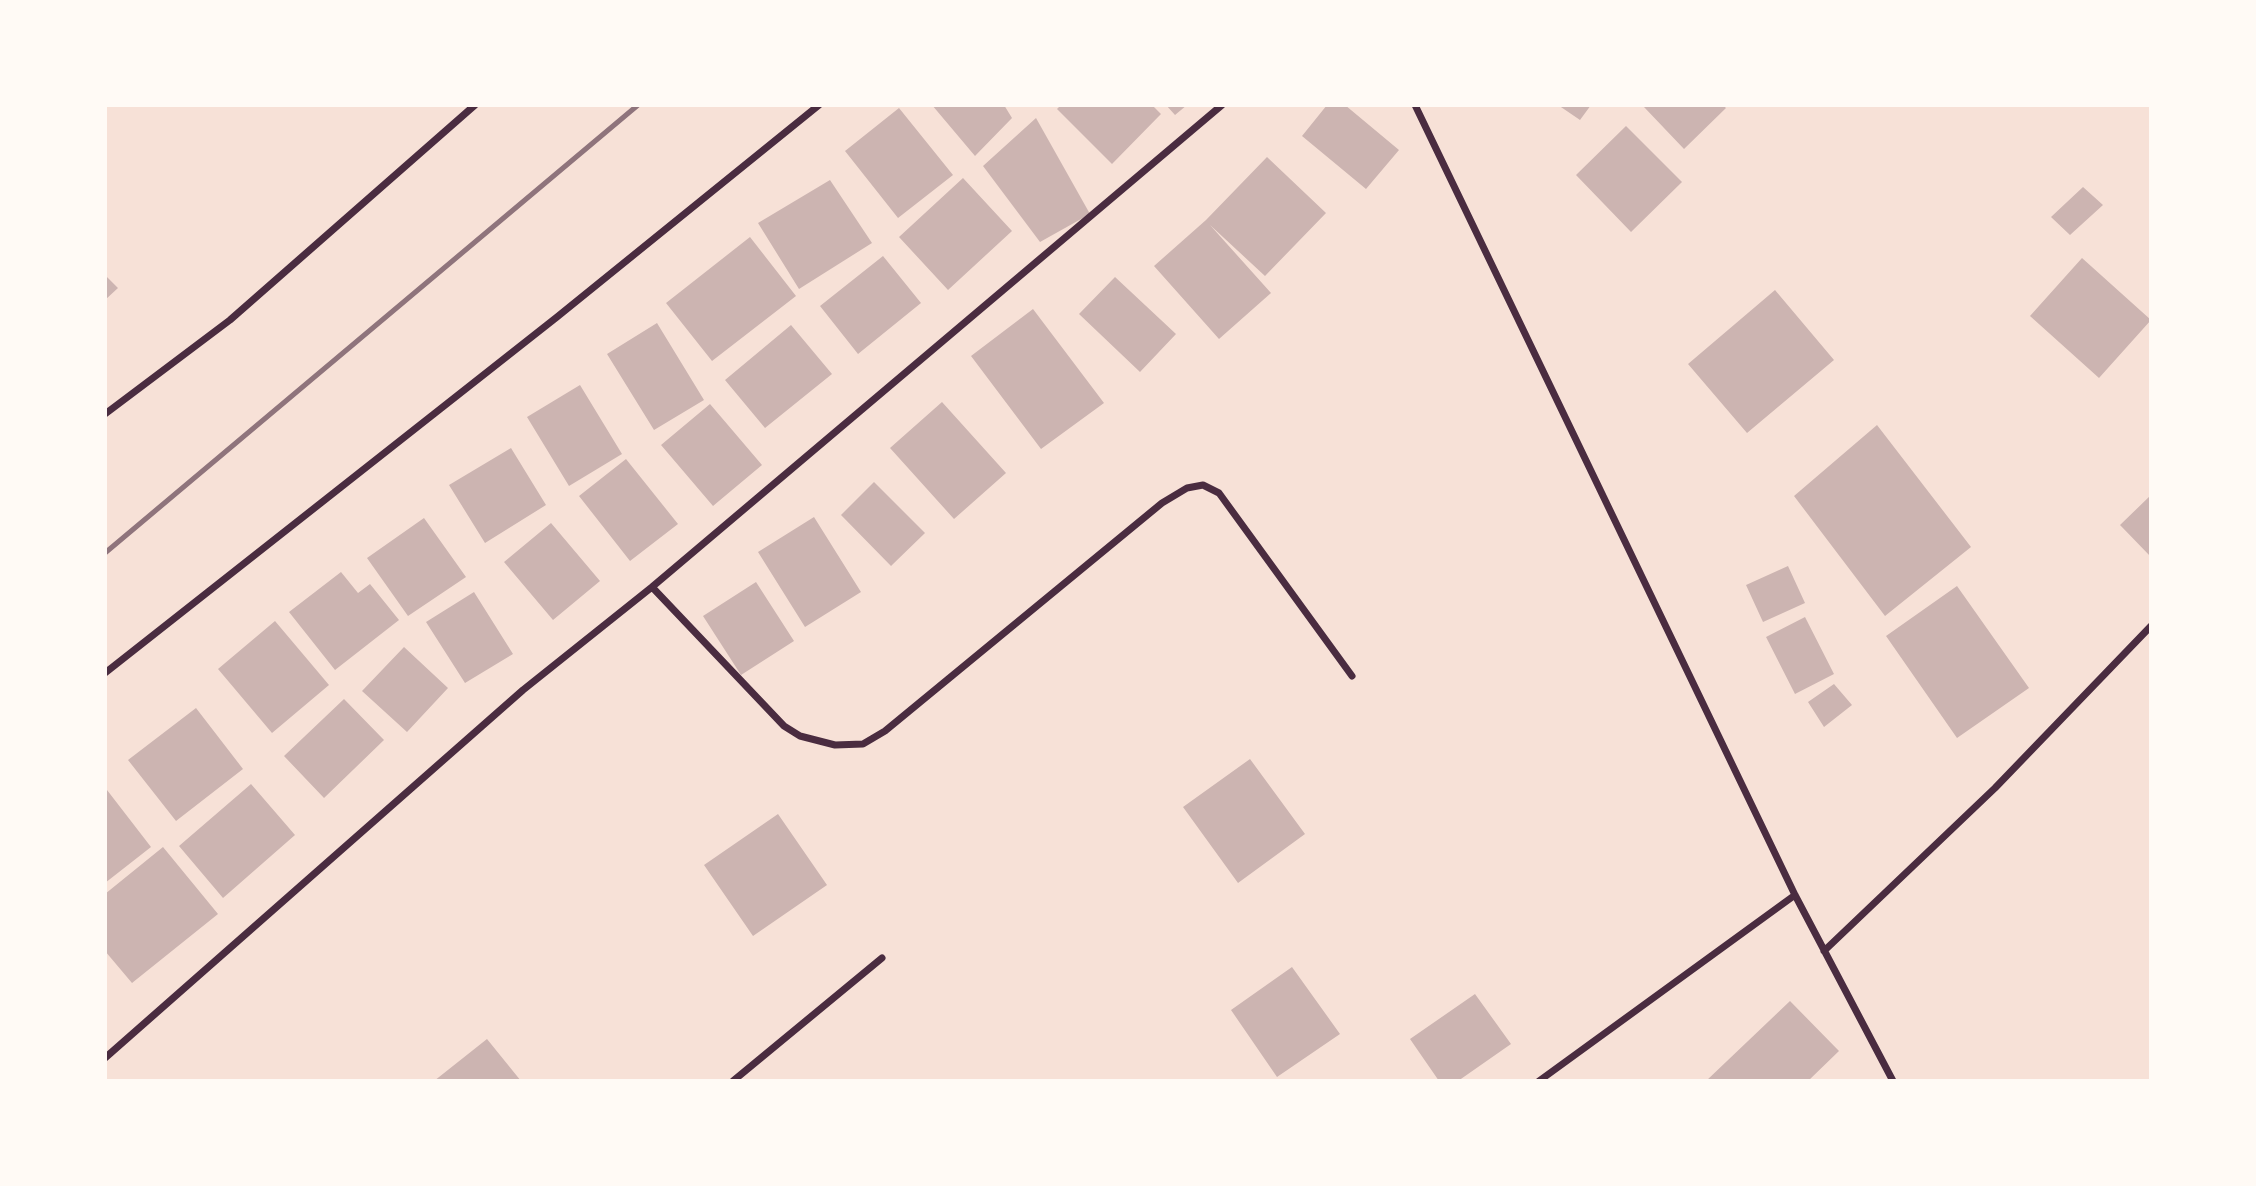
<!DOCTYPE html>
<style>
body{margin:0}
#map{position:relative;width:2256px;height:1186px;overflow:hidden;background:#f7e1d7;font-family:Karla,sans-serif}
canvas{display:block}
.frame{position:absolute;inset:0;border:107px solid #fffaf5;pointer-events:none}
</style>
<div id="map">
<canvas width="2256" height="1186"></canvas>
<div class="frame"></div>
</div>
<script>
const c = document.querySelector('canvas').getContext('2d');
c.lineJoin = 'round';
function fillPath(path, color) { c.fillStyle = color; c.fill(path, 'evenodd'); }
const shape = rows => new Path2D(rows.map(r => 'M' + r).join(''));
function trace(path, color, width, dash) { c.strokeStyle = color; c.lineWidth = width; c.lineCap = dash ? 'butt' : 'round'; c.setLineDash(dash || []); c.stroke(path); }
fillPath(shape([
 [932,105,1004,105,1012,118,975,156],
 [1061,105,1152,105,1161,114,1112,164,1057,109],
 [1166,105,1187,105,1175,115],
 [1327,105,1345,105,1399,150,1366,189,1302,136],
 [1558,105,1591,105,1580,120],
 [1646,105,1723,105,1726,108,1684,149,1644,107],
 [899,108,953,175,898,218,845,151],
 [1036,118,1090,214,1040,242,983,166],
 [1626,126,1682,182,1631,232,1576,175],
 [1267,157,1326,213,1265,276,1210,225,1271,293,1219,339,1154,266,1206,220],
 [963,178,1012,231,948,290,899,237],
 [830,180,872,243,799,289,758,223],
 [2083,187,2103,205,2070,235,2051,217],
 [750,237,796,296,712,361,666,303],
 [883,256,921,303,858,354,820,306],
 [2082,258,2151,320,2099,378,2030,316],
 [105,275,118,288,105,300],
 [1115,277,1176,334,1140,372,1079,314],
 [1775,290,1834,360,1747,433,1688,364],
 [1033,309,1104,403,1041,449,971,356],
 [657,323,704,400,654,430,607,354],
 [791,325,832,374,765,428,725,380],
 [580,385,622,454,569,486,527,417],
 [942,402,1006,473,954,519,890,448],
 [710,404,762,465,713,506,661,445],
 [1877,425,1971,547,1885,616,1794,496],
 [511,448,546,505,485,543,449,485],
 [626,459,678,524,630,561,579,496],
 [874,482,925,533,891,566,841,515],
 [2151,495,2151,557,2120,525],
 [814,517,861,592,805,627,758,552],
 [424,518,466,577,408,616,367,558],
 [551,523,600,581,553,620,504,562],
 [1788,566,1805,603,1763,622,1746,585],
 [341,572,358,593,370,584,399,620,335,670,289,612],
 [756,582,794,641,741,675,703,616],
 [1957,586,2029,688,1957,738,1886,636],
 [474,592,513,654,465,683,426,622],
 [1805,617,1834,674,1795,694,1766,637],
 [275,621,329,685,272,733,218,669],
 [404,647,448,688,407,732,362,691],
 [1834,684,1852,705,1824,727,1808,702],
 [344,699,384,740,324,798,284,756],
 [196,708,243,769,176,821,128,760],
 [1250,759,1305,834,1238,883,1183,807],
 [251,784,295,835,223,898,179,846],
 [107,790,151,847,105,883,105,791],
 [778,814,827,885,753,936,704,865],
 [163,847,218,914,132,983,105,951,105,894],
 [1292,967,1340,1034,1277,1077,1231,1010],
 [1475,994,1511,1044,1458,1081,1439,1081,1410,1039],
 [1790,1001,1839,1051,1808,1081,1706,1081],
 [487,1039,521,1081,434,1081]
]), '#ccb4b1');
trace(shape([
 [1415,105,1795,895,1893,1081],
 [105,414,230,320,475,105],
 [652,587,784,726,800,736,835,745,863,744,885,731,1162,503,1187,488,1203,485,1219,493,1352,676],
 [105,673,557,317,819,105],
 [1824,951,1995,788,2151,626],
 [105,1058,523,690,652,587,1222,105],
 [733,1081,882,958],
 [1539,1081,1795,895]
]), '#4a2c40', 7);
trace(shape([
 [105,553,638,105]
]), '#8f747c', 5);
</script>
